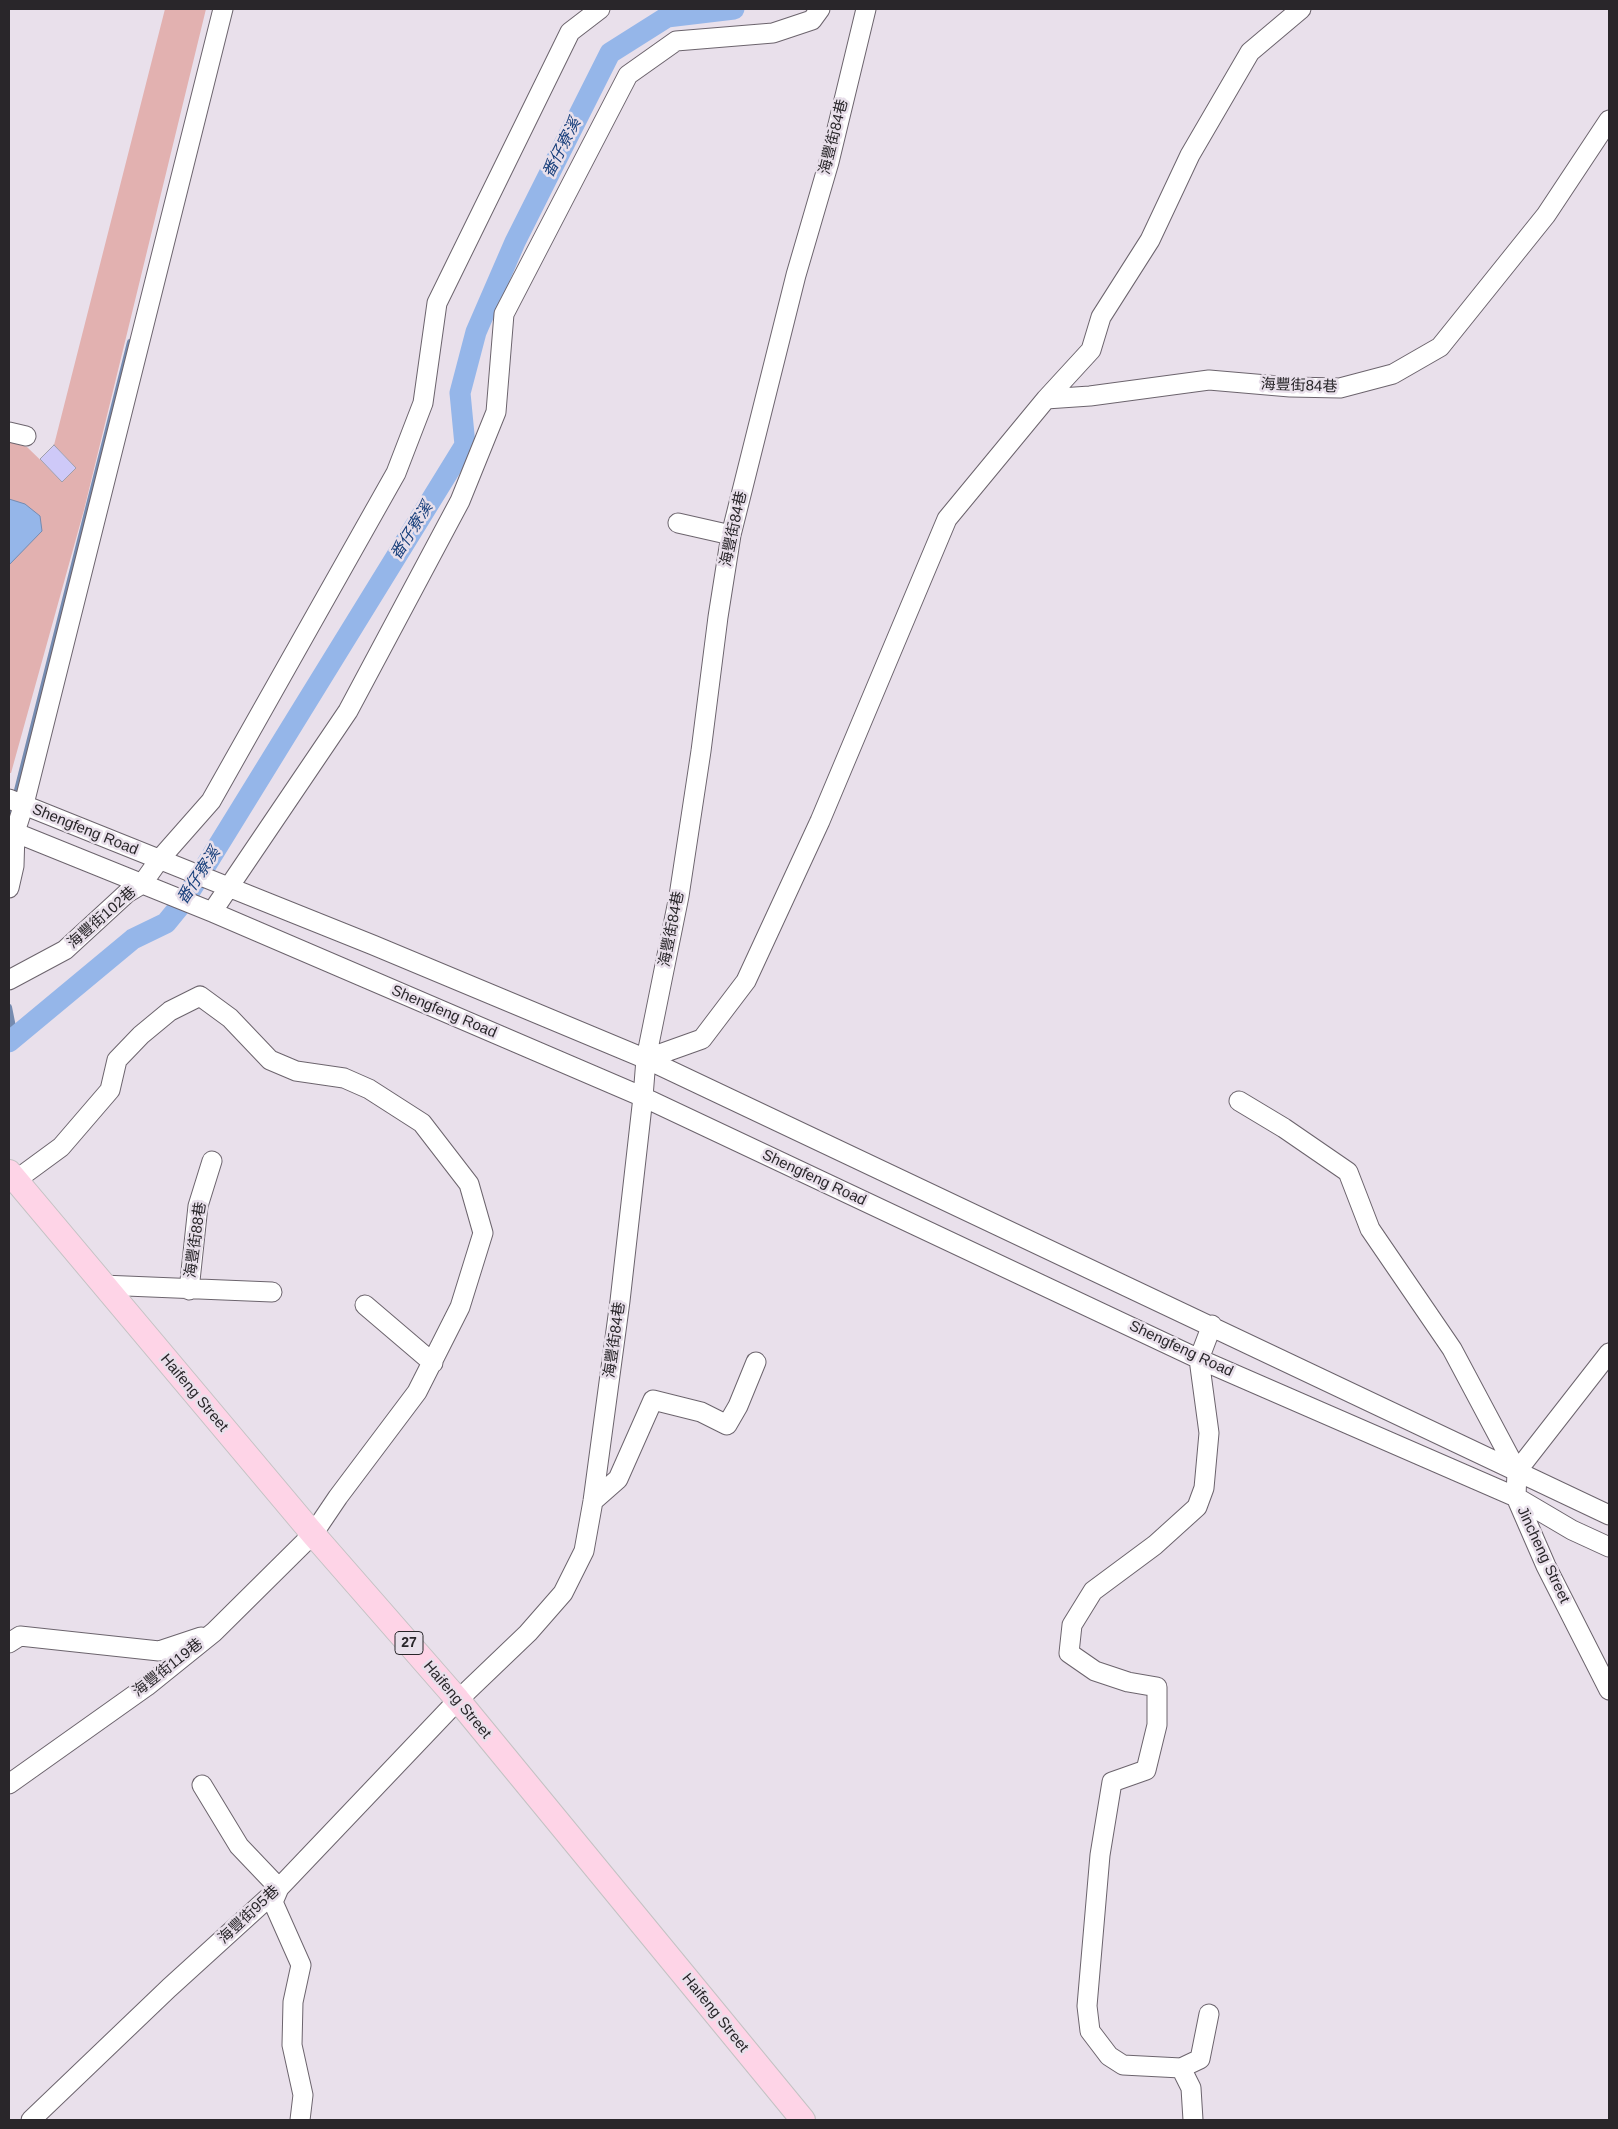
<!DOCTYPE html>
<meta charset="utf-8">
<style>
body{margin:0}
#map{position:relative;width:1618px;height:2129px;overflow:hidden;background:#e9e0eb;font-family:Helvetica,sans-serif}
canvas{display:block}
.frame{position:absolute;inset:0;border:10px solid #29262a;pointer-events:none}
</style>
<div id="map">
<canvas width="1618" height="2129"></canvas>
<div class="frame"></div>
</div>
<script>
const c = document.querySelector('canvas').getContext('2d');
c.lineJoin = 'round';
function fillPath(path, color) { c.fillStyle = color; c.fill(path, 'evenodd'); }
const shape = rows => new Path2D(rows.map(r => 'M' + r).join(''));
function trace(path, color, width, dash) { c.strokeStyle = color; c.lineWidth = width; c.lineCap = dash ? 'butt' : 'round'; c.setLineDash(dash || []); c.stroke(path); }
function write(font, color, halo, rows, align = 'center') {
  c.font = font + ' Helvetica,"Noto Sans TC",sans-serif'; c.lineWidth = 5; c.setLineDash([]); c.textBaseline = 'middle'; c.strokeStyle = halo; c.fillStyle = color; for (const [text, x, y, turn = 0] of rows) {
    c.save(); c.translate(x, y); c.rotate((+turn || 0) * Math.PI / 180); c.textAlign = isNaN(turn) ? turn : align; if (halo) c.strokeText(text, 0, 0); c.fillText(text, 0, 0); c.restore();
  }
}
fillPath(shape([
 [165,9,206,9,84,510,11,773,9,773,9,442,27,447,62,481,76,468,54,445]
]), '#e2b1b0');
const water = shape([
 [9,499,25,504,40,516,42,531,9,565,9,499]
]);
fillPath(water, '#95b6e9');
trace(water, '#758bb0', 1);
trace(shape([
 [9,822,130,342],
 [9,1007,15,1037]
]), '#758bb0', 6);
trace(shape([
 [9,1042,133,939,166,923,184,901,465,445,460,393,476,332,515,242,610,53,667,17,734,9]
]), '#95b6e9', 21);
const building = shape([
 [54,445,76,468,62,482,40,459,54,445]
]);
fillPath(building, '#cec9f8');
trace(building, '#9f9eab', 1);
const minor = shape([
 [1046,399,1090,396,1209,380,1290,387,1340,388,1393,374,1440,347,1546,215,1609,120],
 [9,432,26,436],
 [678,523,731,535],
 [9,799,373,945,646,1059,1609,1515],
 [9,830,212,912,643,1097,1199,1359,1516,1497,1572,1530,1609,1547],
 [9,888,14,866,15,832,24,804,223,9],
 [212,912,348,711,460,501,496,412,504,314,628,75,676,41,773,33,812,20,820,9],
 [9,980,65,950,127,893,142,884,159,860,211,801,396,473,423,403,437,303,570,32,600,9],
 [646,1059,702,1039,746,981,820,821,947,519,1046,399,1091,350,1101,317,1150,240,1190,155,1250,52,1301,9],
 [1239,1101,1284,1128,1348,1172,1370,1229,1452,1349,1517,1471],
 [102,1285,272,1292],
 [189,1290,198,1206,212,1161],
 [365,1305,433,1363],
 [1609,1353,1517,1471,1516,1497,1546,1566,1609,1690],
 [593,1501,618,1479,653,1400,701,1412,727,1425,738,1406,756,1362],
 [9,1643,20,1636,159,1651,201,1637],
 [9,1784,147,1686,214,1632,313,1534,338,1497,417,1392,460,1307,483,1233,469,1184,422,1123,369,1089,344,1078,296,1071,270,1060,230,1018,200,996,170,1011,141,1035,117,1060,110,1090,61,1147,16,1180],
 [202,1785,239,1846,279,1888,273,1902,301,1965,293,2002,292,2045,303,2095,300,2120],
 [1181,2068,1200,2059,1209,2014],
 [31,2120,169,1988,279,1888,458,1700,528,1633,563,1593,584,1551,593,1501,620,1301,643,1097,646,1059,679,896,701,751,718,617,731,535,796,275,829,162,866,9],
 [1193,2120,1191,2088,1181,2068,1123,2065,1109,2056,1090,2031,1087,2006,1100,1855,1112,1782,1146,1770,1157,1725,1157,1687,1128,1682,1095,1671,1069,1653,1072,1625,1093,1591,1155,1545,1197,1507,1204,1488,1209,1433,1199,1359,1212,1325]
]);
const major = shape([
 [9,1172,313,1534,458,1700,803,2120]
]);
trace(minor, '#6c646d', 21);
trace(major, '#c3c2c3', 26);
trace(minor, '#fff', 19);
trace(major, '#fed4e7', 24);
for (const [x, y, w] of [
 [409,1643,28]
]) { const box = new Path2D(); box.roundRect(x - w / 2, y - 11.5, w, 23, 4); c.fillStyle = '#e9e0eb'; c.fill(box); trace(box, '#29262a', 1); }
write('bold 14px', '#29262a', null, [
 ["27",409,1643]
]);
write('15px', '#29262a', '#e9e0eb', [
 ["海豐街84巷",834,137,-76],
 ["海豐街84巷",1299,386,2],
 ["海豐街84巷",734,529,-78],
 ["Shengfeng Road",85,830,22],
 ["海豐街102巷",102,918,-41],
 ["海豐街84巷",672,929,-79],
 ["Shengfeng Road",444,1012,23],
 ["Shengfeng Road",814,1178,25],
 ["海豐街88巷",196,1240,-82],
 ["海豐街84巷",615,1340,-82],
 ["Shengfeng Road",1181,1349,25],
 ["Haifeng Street",194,1393,50],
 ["Jincheng Street",1543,1555,65],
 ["海豐街119巷",168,1668,-38],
 ["Haifeng Street",457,1700,50],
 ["海豐街95巷",249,1915,-43],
 ["Haifeng Street",715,2013,51]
]);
write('italic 16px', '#183f7b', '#e9e0eb', [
 ["番仔寮溪",562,148,-63],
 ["番仔寮溪",412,531,-58],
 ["番仔寮溪",199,876,-57]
]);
</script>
